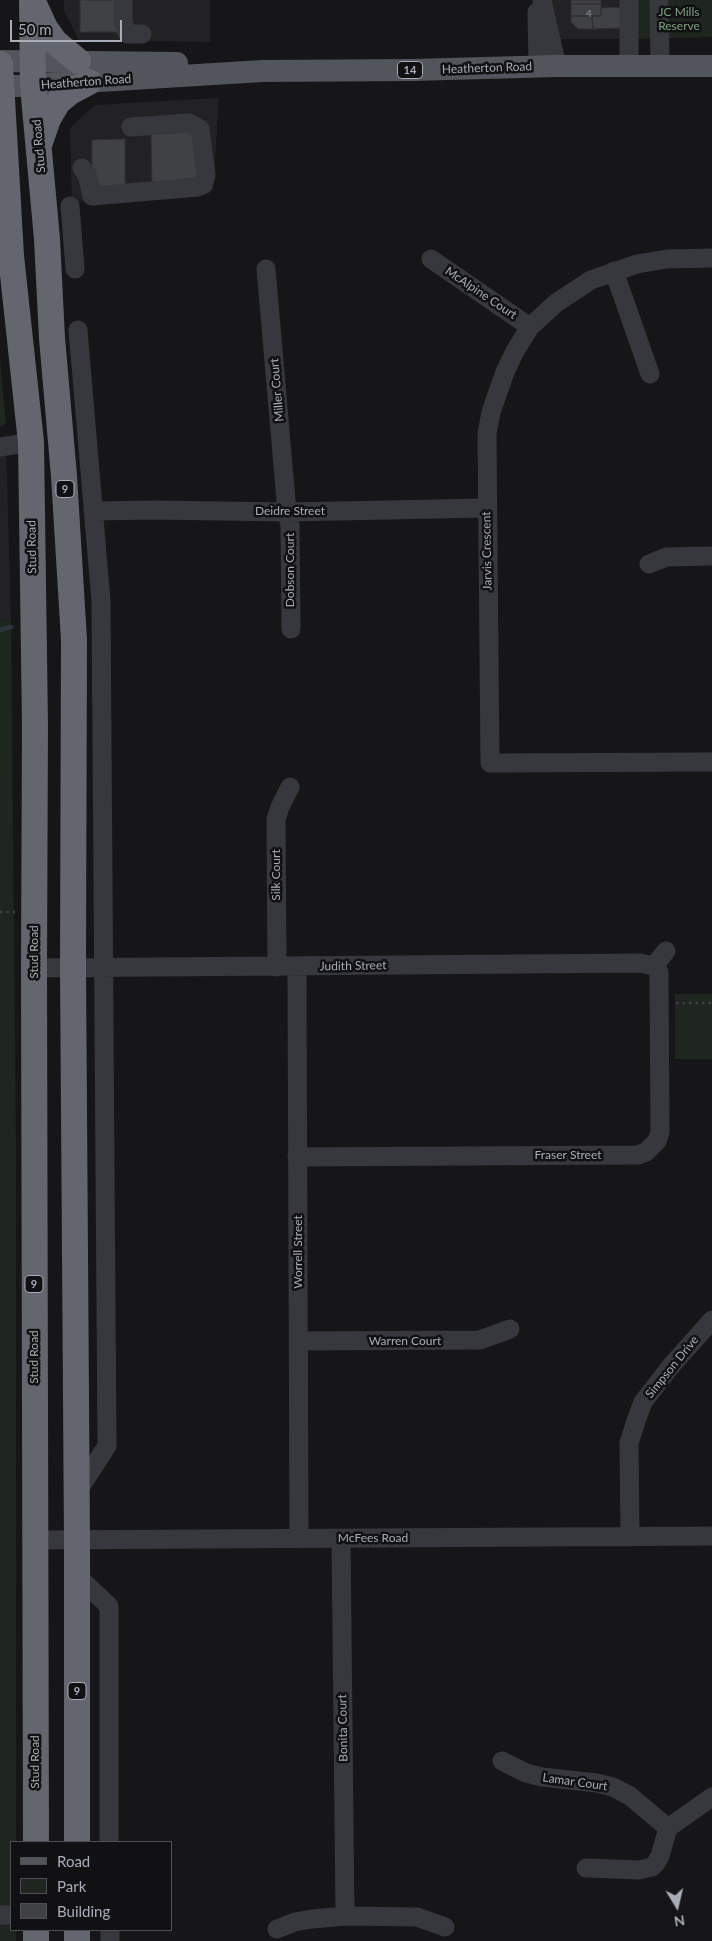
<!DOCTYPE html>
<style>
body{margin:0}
#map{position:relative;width:712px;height:1941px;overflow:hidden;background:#161618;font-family:Lato,sans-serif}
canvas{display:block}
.legend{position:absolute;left:10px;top:1841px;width:162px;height:90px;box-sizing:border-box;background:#111113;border:1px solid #4d4f55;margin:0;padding:6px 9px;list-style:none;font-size:15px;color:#a8adb8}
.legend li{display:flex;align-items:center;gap:10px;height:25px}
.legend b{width:25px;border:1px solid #4d4f55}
.north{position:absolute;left:652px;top:1881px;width:50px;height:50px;-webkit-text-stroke:4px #111113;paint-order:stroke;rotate:171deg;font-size:14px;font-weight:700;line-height:20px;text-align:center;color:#a8adb8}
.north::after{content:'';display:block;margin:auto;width:18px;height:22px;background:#a8adb8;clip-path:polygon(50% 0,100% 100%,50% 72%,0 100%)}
.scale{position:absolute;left:10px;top:20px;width:112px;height:22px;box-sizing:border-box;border:2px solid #a8adb8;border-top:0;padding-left:6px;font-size:15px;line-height:18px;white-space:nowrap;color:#a8adb8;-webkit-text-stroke:4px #111113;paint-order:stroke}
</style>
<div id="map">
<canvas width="712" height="1941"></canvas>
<ul class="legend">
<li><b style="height:6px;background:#53555c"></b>Road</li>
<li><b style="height:14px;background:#1e261f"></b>Park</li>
<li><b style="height:14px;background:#404145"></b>Building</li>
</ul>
<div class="north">N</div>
<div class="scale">50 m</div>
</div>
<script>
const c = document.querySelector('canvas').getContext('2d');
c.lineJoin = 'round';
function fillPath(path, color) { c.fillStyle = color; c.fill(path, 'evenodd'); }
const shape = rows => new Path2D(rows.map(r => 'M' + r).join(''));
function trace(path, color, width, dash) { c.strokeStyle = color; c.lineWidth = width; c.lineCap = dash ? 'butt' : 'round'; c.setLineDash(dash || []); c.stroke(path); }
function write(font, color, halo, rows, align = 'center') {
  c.font = font + ' Lato,sans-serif'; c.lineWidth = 5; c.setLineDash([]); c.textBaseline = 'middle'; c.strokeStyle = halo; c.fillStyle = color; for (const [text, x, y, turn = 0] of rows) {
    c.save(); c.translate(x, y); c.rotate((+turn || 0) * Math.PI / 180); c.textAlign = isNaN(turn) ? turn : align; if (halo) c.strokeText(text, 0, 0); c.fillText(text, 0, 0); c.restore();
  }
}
fillPath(shape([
 [64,0,210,0,210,42,79,40,64,11],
 [542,0,635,0,635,39,542,39],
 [219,98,213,190,72,202,70,128,95,105],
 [6,442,11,620,0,621,0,443]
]), '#222225');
fillPath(shape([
 [635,0,712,0,712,37,635,39],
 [0,359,6,424,0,427],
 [11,620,16,1145,16,1842,11,1842,11,1930,16,1930,16,1941,0,1941,0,621],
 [675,994,712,994,712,1059,675,1059]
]), '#1e261f');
trace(shape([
 [0,630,11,627]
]), '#2c353c', 4.5);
const building = shape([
 [80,0,119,0,120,32,80,32,80,0],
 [571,0,601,0,601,4,571,4,571,0],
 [571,4,601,4,601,16,571,16,571,4],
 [623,7,623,28,593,29,592,16,601,16,601,8,623,7],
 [571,16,592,16,593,29,578,29,571,22,571,16],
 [189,132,200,140,202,179,152,186,151,133,189,132],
 [125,139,125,188,92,189,92,140,125,139]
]);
fillPath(building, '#404145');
trace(building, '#303034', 1);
trace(shape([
 [0,912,15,912],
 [676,1003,712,1003]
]), '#3d3f44', 2.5, [2.5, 4]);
trace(shape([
 [123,0,123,23,128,34,142,34],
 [542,0,557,66],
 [629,0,629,66],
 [659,0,660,66],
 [537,12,538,66],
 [82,168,87,174,92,196,198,187,203,185,206,175,200,129,189,123,131,127],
 [70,206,75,269],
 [712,258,667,259,637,264,591,280,556,303,530,327,515,351,505,372,491,412,487,434,490,763,712,762],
 [431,259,530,327],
 [266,269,287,512,290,525,291,629],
 [614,271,650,374],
 [0,447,31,442],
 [93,511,154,510,287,512,487,508],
 [649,564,666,557,712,556],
 [654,966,666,951],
 [277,967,276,819,280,807,290,787],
 [297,967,299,1538],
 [34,968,640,963,654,966],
 [297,1157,638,1155,646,1152,657,1141,660,1132,659,980,659,972,654,966],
 [298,1341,480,1340,510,1329],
 [77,1492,107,1446,101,601,78,330],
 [630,1537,629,1443,636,1421,643,1402,671,1366,712,1320],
 [341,1539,345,1916],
 [34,1540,712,1536],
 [77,1576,109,1606,109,1842],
 [502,1761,526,1773,542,1777,597,1783,613,1787,630,1796,668,1828],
 [586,1868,639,1870,652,1867,656,1863,660,1856,668,1828,712,1797],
 [0,1915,11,1915],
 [277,1929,295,1922,312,1919,345,1916,417,1917,445,1927],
 [110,1930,110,1941]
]), '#37383d', 19);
trace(shape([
 [0,61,177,63],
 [0,87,263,71,412,70,557,66,712,66]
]), '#53555c', 22);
trace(shape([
 [32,0,33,86,47,239,52,338,64,476,74,640,73,967,77,1540,77,1842],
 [34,4,45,28,55,42,78,61],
 [0,64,11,256,31,442,35,726,34,968,36,1842],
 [40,142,48,119,58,102,70,92,89,82],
 [36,1941,36,1930],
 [77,1941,77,1930]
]), '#63666e', 26);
write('10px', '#8e929b', null, [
 ["4",589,14]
]);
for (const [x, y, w] of [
 [410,70,25],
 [65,489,18],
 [34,1284,18],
 [77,1691,18]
]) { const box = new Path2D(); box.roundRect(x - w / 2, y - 8.5, w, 17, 4); c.fillStyle = '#111113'; c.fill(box); trace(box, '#a8adb8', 1); }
write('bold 11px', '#a8adb8', null, [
 ["14",410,70],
 ["9",65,489],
 ["9",34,1284],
 ["9",77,1691]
]);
write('12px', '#7fa381', '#111113', [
 ["JC Mills",679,12],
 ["Reserve",679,26]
]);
write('12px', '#a8adb8', '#111113', [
 ["Heatherton Road",487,68,-2],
 ["Heatherton Road",86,82,-4],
 ["Stud Road",39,146,-95],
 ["McAlpine Court",481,293,34],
 ["Miller Court",277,390,-95],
 ["Deidre Street",290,511],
 ["Stud Road",32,547,-91],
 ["Jarvis Crescent",487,551,-91],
 ["Dobson Court",290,570,-90],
 ["Silk Court",276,875,-90],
 ["Stud Road",34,952,-90],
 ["Judith Street",353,966,-1],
 ["Fraser Street",568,1155],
 ["Worrell Street",298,1252,-90],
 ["Warren Court",405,1341],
 ["Stud Road",34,1357,-90],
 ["Simpson Drive",672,1367,-51],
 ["McFees Road",373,1538],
 ["Bonita Court",343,1728,-91],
 ["Stud Road",35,1762,-90],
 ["Lamar Court",575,1782,8]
]);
</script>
